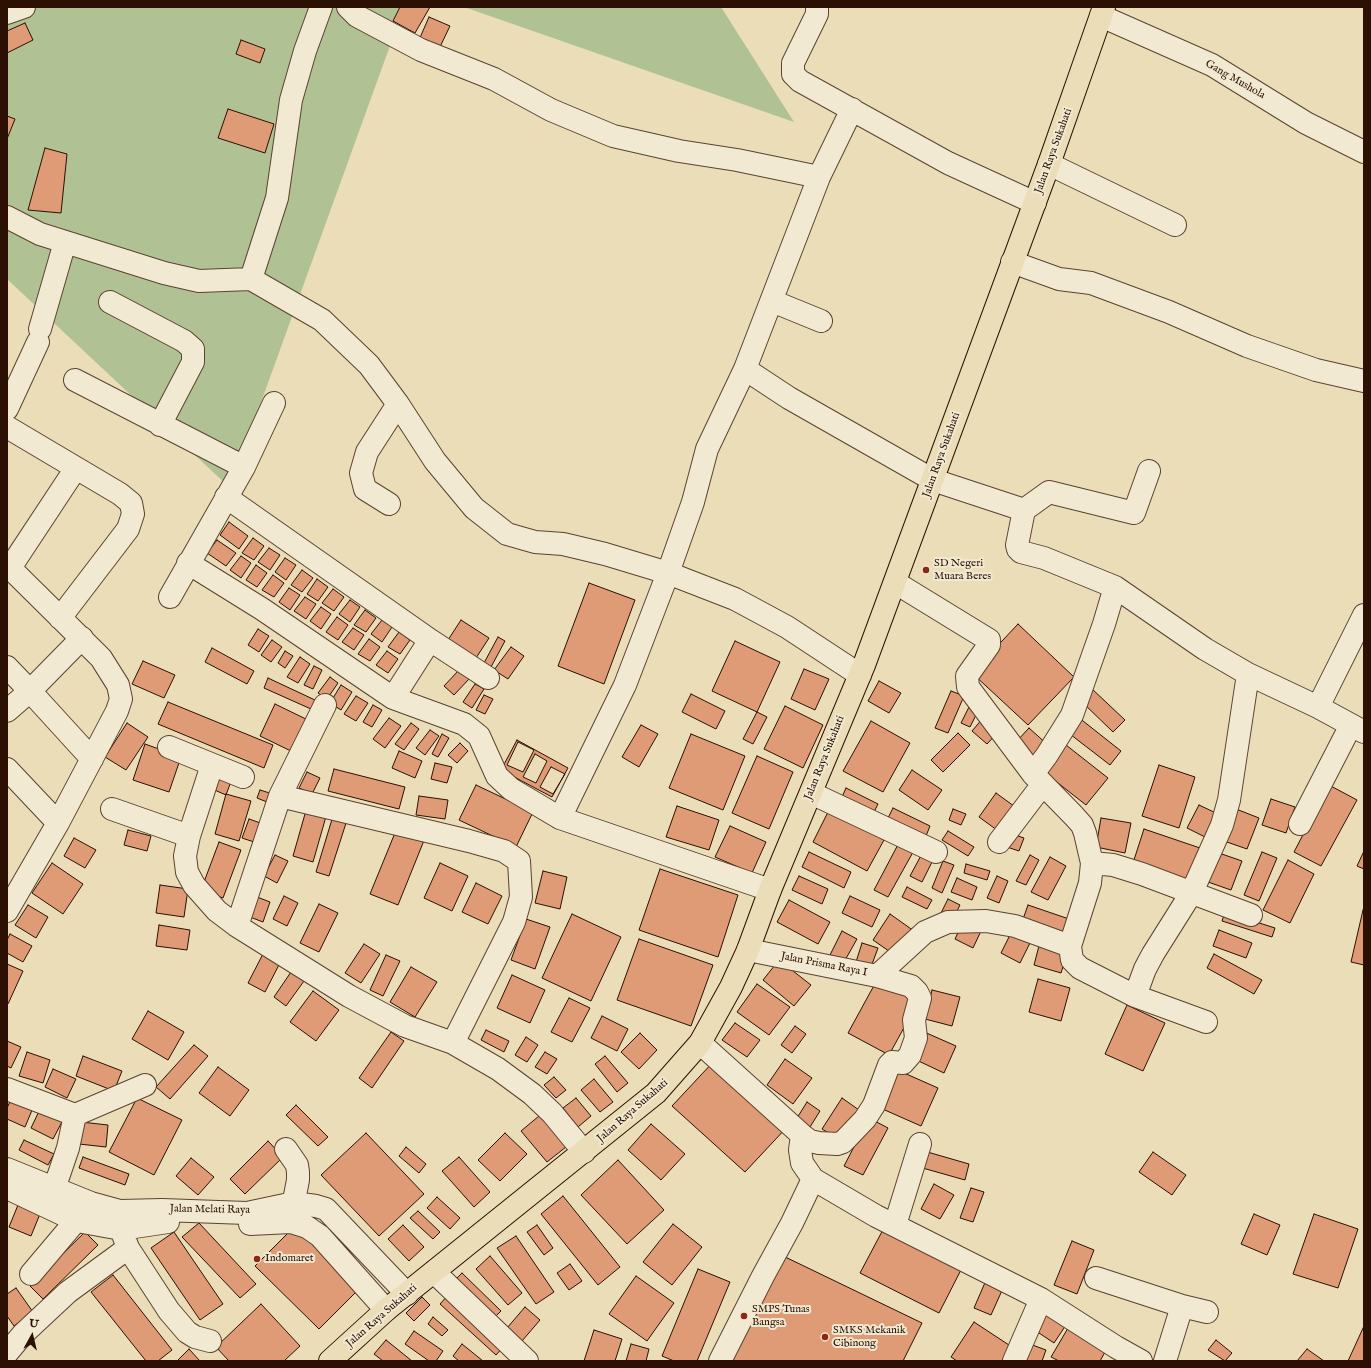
<!DOCTYPE html>
<style>
body{margin:0}
#map{position:relative;width:1371px;height:1368px;overflow:hidden;background:#eaddb8;font-family:"IM FELL English",serif}
canvas{display:block}
.frame{position:absolute;inset:0;border:8px solid #2b1003;pointer-events:none}
.north{position:absolute;left:12px;top:1316px;width:40px;height:40px;-webkit-text-stroke:3px #f1e9d1;paint-order:stroke;rotate:8deg;font-size:11px;font-weight:700;line-height:16px;text-align:center;color:#2b1003}
.north::after{content:'';display:block;margin:auto;width:14px;height:18px;background:#2b1003;clip-path:polygon(50% 0,100% 100%,50% 72%,0 100%)}
</style>
<div id="map">
<canvas width="1371" height="1368"></canvas>
<div class="frame"></div>
<div class="north">U</div>
</div>
<script>
const c = document.querySelector('canvas').getContext('2d');
c.lineJoin = 'round';
function fillPath(path, color) { c.fillStyle = color; c.fill(path, 'evenodd'); }
const shape = rows => new Path2D(rows.map(r => 'M' + r).join(''));
function trace(path, color, width, dash) { c.strokeStyle = color; c.lineWidth = width; c.lineCap = dash ? 'butt' : 'round'; c.setLineDash(dash || []); c.stroke(path); }
function write(font, color, halo, rows, align = 'center') {
  c.font = font + ' "IM FELL English",serif'; c.lineWidth = 4; c.setLineDash([]); c.textBaseline = 'middle'; c.strokeStyle = halo; c.fillStyle = color; for (const [text, x, y, turn = 0] of rows) {
    c.save(); c.translate(x, y); c.rotate((+turn || 0) * Math.PI / 180); c.textAlign = isNaN(turn) ? turn : align; if (halo) c.strokeText(text, 0, 0); c.fillText(text, 0, 0); c.restore();
  }
}
fillPath(shape([
 [7,7,404,7,230,488,7,279],
 [464,7,721,7,794,122]
]), '#b0c294');
const building = shape([
 [400,7,430,7,415,33,393,21,400,7],
 [429,17,450,26,439,49,419,40,429,17],
 [25,23,33,40,7,53,7,31,25,23],
 [241,40,265,49,260,63,236,54,241,40],
 [228,109,274,124,265,153,218,138,228,109],
 [7,116,15,119,7,139,7,116],
 [45,148,67,154,61,213,28,210,45,148],
 [229,522,248,536,239,549,220,535,229,522],
 [253,538,264,546,254,560,242,553,253,538],
 [217,540,236,553,226,566,207,553,217,540],
 [269,548,280,555,270,570,258,562,269,548],
 [241,556,251,563,241,578,230,570,241,556],
 [285,558,296,565,286,580,275,572,285,558],
 [256,565,267,573,257,587,246,580,256,565],
 [302,570,313,578,302,592,291,585,302,570],
 [273,575,284,583,274,597,262,590,273,575],
 [317,579,328,587,318,601,307,594,317,579],
 [589,583,635,600,604,684,558,666,589,583],
 [289,588,300,595,290,610,279,602,289,588],
 [333,589,344,597,334,611,322,603,333,589],
 [305,597,316,604,306,619,294,611,305,597],
 [350,600,360,607,350,622,339,614,350,600],
 [321,607,331,614,321,629,310,621,321,607],
 [365,610,376,618,366,632,354,625,365,610],
 [337,617,348,625,338,640,326,632,337,617],
 [382,620,392,627,382,642,371,634,382,620],
 [461,620,489,638,476,658,448,640,461,620],
 [1018,624,1074,677,1028,725,972,673,1018,624],
 [353,628,364,635,354,650,342,642,353,628],
 [258,629,269,636,259,652,248,645,258,629],
 [399,632,410,640,400,654,388,647,399,632],
 [498,637,505,641,491,667,484,663,498,637],
 [369,639,380,647,370,661,358,654,369,639],
 [272,640,282,647,271,662,261,655,272,640],
 [735,641,780,662,757,712,712,691,735,641],
 [511,647,524,656,508,679,494,670,511,647],
 [212,648,254,671,247,684,205,662,212,648],
 [285,651,293,656,285,668,278,663,285,651],
 [387,651,398,659,388,673,376,665,387,651],
 [300,657,310,664,298,683,287,677,300,657],
 [143,661,175,675,164,698,132,684,143,661],
 [314,666,322,670,313,689,304,685,314,666],
 [804,669,829,679,815,710,791,699,804,669],
 [459,670,469,679,454,695,444,686,459,670],
 [330,677,338,683,327,699,318,693,330,677],
 [268,678,315,700,311,709,264,688,268,678],
 [879,681,901,693,889,713,868,701,879,681],
 [475,684,484,689,472,708,463,702,475,684],
 [341,685,352,692,341,710,330,703,341,685],
 [1091,688,1125,720,1113,732,1080,700,1091,688],
 [951,691,964,696,948,733,935,728,951,691],
 [691,694,725,711,716,729,682,712,691,694],
 [484,695,493,699,485,714,476,710,484,695],
 [356,696,368,703,356,721,344,714,356,696],
 [168,702,273,745,264,768,158,724,168,702],
 [971,703,980,707,970,727,961,723,971,703],
 [275,704,308,720,293,752,260,736,275,704],
 [373,705,382,710,372,727,363,722,373,705],
 [785,706,823,725,803,768,764,749,785,706],
 [757,712,767,717,753,744,743,739,757,712],
 [984,717,999,731,987,744,972,731,984,717],
 [1078,717,1121,751,1110,765,1066,731,1078,717],
 [389,718,401,726,385,748,373,739,389,718],
 [871,721,910,743,883,792,843,771,871,721],
 [127,723,148,737,126,770,105,757,127,723],
 [411,723,419,729,404,750,395,744,411,723],
 [641,725,658,734,639,767,622,757,641,725],
 [1029,728,1048,745,1035,759,1016,742,1029,728],
 [430,730,439,736,425,755,416,748,430,730],
 [958,733,970,745,943,772,931,760,958,733],
 [442,734,449,738,438,757,432,754,442,734],
 [691,734,745,756,723,810,669,788,691,734],
 [517,740,568,768,552,797,501,770,517,740],
 [518,742,534,750,523,772,507,765,518,742],
 [460,743,468,751,457,763,448,755,460,743],
 [145,744,181,757,169,792,133,780,145,744],
 [1066,745,1108,778,1086,805,1044,772,1066,745],
 [399,751,422,761,415,778,392,768,399,751],
 [535,754,547,761,536,783,523,777,535,754],
 [757,756,793,772,769,829,732,813,757,756],
 [435,763,452,767,447,783,431,779,435,763],
 [1159,765,1195,777,1179,828,1142,816,1159,765],
 [551,767,565,774,553,794,540,787,551,767],
 [334,769,405,787,399,809,328,791,334,769],
 [217,770,233,776,226,795,210,788,217,770],
 [912,770,942,790,928,810,899,790,912,770],
 [307,772,320,778,312,794,299,788,307,772],
 [476,785,533,812,516,847,459,820,476,785],
 [1329,785,1357,800,1321,866,1294,852,1329,785],
 [846,788,878,804,874,812,842,797,846,788],
 [260,790,276,795,272,804,257,798,260,790],
 [996,793,1018,809,1001,833,979,817,996,793],
 [226,794,251,801,239,841,215,834,226,794],
 [419,796,448,800,445,819,416,815,419,796],
 [1271,799,1295,807,1286,833,1262,825,1271,799],
 [1199,805,1218,814,1207,838,1187,828,1199,805],
 [677,806,719,820,709,850,666,837,677,806],
 [307,807,327,813,313,862,293,856,307,807],
 [893,808,930,826,926,836,888,818,893,808],
 [953,809,966,814,961,825,949,820,953,809],
 [1236,809,1259,818,1247,849,1224,841,1236,809],
 [829,810,884,840,867,871,813,842,829,810],
 [333,816,347,820,329,876,316,872,333,816],
 [1101,818,1131,823,1125,853,1096,847,1101,818],
 [249,819,266,825,260,844,242,838,249,819],
 [730,826,766,842,752,873,715,857,730,826],
 [397,828,425,838,398,905,370,894,397,828],
 [1144,829,1203,849,1191,886,1132,866,1144,829],
 [128,830,151,836,147,851,124,845,128,830],
 [948,831,974,847,968,856,942,840,948,831],
 [1012,834,1024,838,1019,851,1007,847,1012,834],
 [902,837,917,845,888,897,874,890,902,837],
 [74,838,96,850,85,868,64,856,74,838],
 [219,842,241,850,223,898,201,890,219,842],
 [924,850,935,856,922,882,910,876,924,850],
 [1364,851,1364,869,1357,866,1364,851],
 [809,852,851,872,844,888,802,867,809,852],
 [1216,852,1242,861,1231,890,1205,881,1216,852],
 [1262,852,1277,858,1259,901,1244,895,1262,852],
 [275,855,288,861,277,883,264,876,275,855],
 [1030,855,1039,860,1026,885,1016,881,1030,855],
 [1050,857,1066,866,1048,900,1031,892,1050,857],
 [1288,860,1314,874,1290,923,1263,910,1288,860],
 [943,861,954,865,942,893,932,888,943,861],
 [52,863,83,884,63,914,32,893,52,863],
 [440,863,468,876,452,911,424,898,440,863],
 [966,864,990,871,987,880,964,873,966,864],
 [660,869,738,895,718,957,639,930,660,869],
 [543,871,567,877,560,909,535,903,543,871],
 [799,876,828,889,822,904,792,890,799,876],
 [997,876,1008,881,999,903,987,898,997,876],
 [957,878,977,887,972,900,951,892,957,878],
 [476,883,502,896,488,924,462,912,476,883],
 [160,885,188,889,184,917,156,913,160,885],
 [907,887,932,900,927,909,902,897,907,887],
 [284,896,298,903,287,926,273,919,284,896],
 [850,896,880,910,872,927,842,913,850,896],
 [257,897,270,902,263,922,250,917,257,897],
 [948,899,960,905,952,921,940,915,948,899],
 [789,900,830,922,818,944,777,922,789,900],
 [319,904,338,913,319,952,300,943,319,904],
 [28,905,48,917,36,938,15,925,28,905],
 [1028,905,1072,920,1066,937,1022,922,1028,905],
 [1363,910,1364,910,1364,965,1351,962,1363,910],
 [1225,912,1275,928,1272,937,1222,921,1225,912],
 [572,914,621,937,591,1001,542,978,572,914],
 [890,914,914,931,896,956,873,940,890,914],
 [526,919,550,927,535,969,511,960,526,919],
 [963,922,981,931,973,948,955,939,963,922],
 [159,925,190,930,187,950,156,946,159,925],
 [1013,929,1032,939,1020,963,1001,953,1013,929],
 [1219,930,1252,943,1246,958,1213,946,1219,930],
 [842,931,857,939,844,962,830,955,842,931],
 [10,934,32,946,23,962,7,953,7,940,10,934],
 [639,939,713,965,691,1026,617,1000,639,939],
 [1040,942,1068,951,1061,973,1034,965,1040,942],
 [862,943,878,948,871,967,856,962,862,943],
 [364,944,380,954,361,983,345,973,364,944],
 [265,950,282,959,265,992,248,983,265,950],
 [1214,954,1262,980,1254,994,1207,968,1214,954],
 [386,955,400,961,383,996,370,990,386,955],
 [779,960,811,985,794,1006,763,980,779,960],
 [7,964,23,971,8,1004,7,1004,7,964],
 [411,967,437,982,415,1017,390,1002,411,967],
 [291,972,304,981,286,1006,274,997,291,972],
 [512,975,545,990,530,1023,497,1008,512,975],
 [1038,979,1070,988,1061,1021,1029,1012,1038,979],
 [877,980,918,1002,889,1055,848,1033,877,980],
 [757,984,790,1007,769,1035,737,1012,757,984],
 [932,990,960,997,952,1026,925,1019,932,990],
 [313,991,339,1010,316,1041,290,1022,313,991],
 [569,998,590,1008,572,1042,551,1032,569,998],
 [1127,1005,1165,1023,1143,1071,1105,1054,1127,1005],
 [148,1011,184,1032,168,1060,132,1039,148,1011],
 [602,1016,628,1029,617,1051,591,1038,602,1016],
 [735,1023,760,1040,747,1057,722,1040,735,1023],
 [795,1026,806,1034,792,1053,781,1045,795,1026],
 [486,1030,509,1041,504,1052,481,1040,486,1030],
 [922,1031,956,1046,944,1073,910,1057,922,1031],
 [391,1032,404,1041,372,1088,359,1078,391,1032],
 [640,1033,657,1050,639,1069,621,1052,640,1033],
 [526,1037,538,1045,527,1062,515,1055,526,1037],
 [7,1041,21,1047,11,1068,7,1066,7,1041],
 [194,1045,208,1056,170,1099,156,1087,194,1045],
 [27,1052,50,1060,43,1083,19,1076,27,1052],
 [545,1052,557,1059,547,1074,535,1067,545,1052],
 [83,1056,122,1071,114,1091,76,1076,83,1056],
 [605,1056,628,1083,617,1092,595,1064,605,1056],
 [785,1059,812,1078,793,1104,767,1085,785,1059],
 [715,1060,788,1126,745,1172,672,1106,715,1060],
 [218,1067,249,1090,230,1116,199,1093,218,1067],
 [53,1069,76,1079,67,1098,45,1087,53,1069],
 [895,1069,938,1088,921,1126,878,1107,895,1069],
 [554,1077,566,1090,556,1098,544,1085,554,1077],
 [594,1079,613,1102,600,1112,581,1090,594,1079],
 [14,1093,35,1103,25,1127,7,1119,7,1108,14,1093],
 [137,1098,182,1120,154,1175,109,1152,137,1098],
 [576,1098,591,1116,578,1127,563,1108,576,1098],
 [842,1098,859,1110,840,1140,822,1129,842,1098],
 [807,1102,820,1111,810,1127,797,1118,807,1102],
 [296,1105,328,1137,318,1146,286,1115,296,1105],
 [41,1107,64,1118,53,1139,31,1128,41,1107],
 [545,1111,571,1143,547,1162,521,1131,545,1111],
 [869,1118,888,1128,863,1175,844,1166,869,1118],
 [81,1122,108,1125,106,1147,79,1144,81,1122],
 [651,1124,685,1154,661,1180,628,1150,651,1124],
 [366,1133,424,1194,379,1236,321,1175,366,1133],
 [505,1133,527,1154,500,1181,478,1160,505,1133],
 [24,1140,54,1154,48,1165,19,1150,24,1140],
 [268,1141,283,1157,245,1194,230,1179,268,1141],
 [406,1147,426,1164,419,1173,399,1156,406,1147],
 [924,1151,969,1164,965,1180,919,1167,924,1151],
 [1153,1152,1186,1175,1172,1195,1139,1172,1153,1152],
 [83,1157,129,1174,125,1185,79,1168,83,1157],
 [459,1157,490,1192,474,1207,442,1171,459,1157],
 [191,1158,214,1177,198,1195,176,1176,191,1158],
 [618,1160,664,1210,627,1244,581,1195,618,1160],
 [934,1184,954,1195,940,1219,921,1209,934,1184],
 [971,1188,984,1192,973,1222,960,1218,971,1188],
 [563,1196,620,1267,598,1285,541,1214,563,1196],
 [437,1197,460,1218,450,1229,427,1208,437,1197],
 [20,1200,42,1209,31,1236,9,1227,20,1200],
 [418,1211,440,1232,433,1239,410,1218,418,1211],
 [1254,1214,1280,1225,1267,1255,1241,1244,1254,1214],
 [1314,1214,1358,1229,1338,1288,1293,1274,1314,1214],
 [199,1223,256,1284,240,1298,182,1237,199,1223],
 [673,1224,702,1247,672,1285,643,1262,673,1224],
 [886,1224,964,1264,939,1313,860,1273,886,1224],
 [296,1225,360,1288,319,1329,255,1266,296,1225],
 [403,1225,424,1247,409,1261,388,1239,403,1225],
 [537,1225,553,1248,544,1255,527,1232,537,1225],
 [85,1232,98,1245,43,1299,30,1286,85,1232],
 [174,1232,223,1304,200,1320,151,1248,174,1232],
 [516,1236,554,1292,536,1304,497,1248,516,1236],
 [1072,1241,1094,1250,1077,1294,1054,1285,1072,1241],
 [779,1254,922,1323,903,1361,726,1361,779,1254],
 [490,1256,522,1293,508,1305,476,1269,490,1256],
 [570,1264,582,1281,569,1290,557,1273,570,1264],
 [698,1269,730,1282,697,1361,674,1361,662,1356,698,1269],
 [462,1273,501,1311,491,1321,452,1283,462,1273],
 [113,1275,172,1350,158,1361,146,1361,91,1292,113,1275],
 [636,1276,674,1303,647,1341,609,1314,636,1276],
 [987,1278,1004,1286,991,1315,974,1308,987,1278],
 [16,1288,33,1312,14,1326,7,1316,7,1294,16,1288],
 [449,1294,505,1345,496,1355,440,1304,449,1294],
 [422,1297,430,1305,414,1321,406,1313,422,1297],
 [261,1304,300,1346,284,1361,229,1361,216,1347,261,1304],
 [525,1307,540,1320,522,1341,507,1328,525,1307],
 [1047,1308,1068,1322,1054,1343,1033,1329,1047,1308],
 [433,1317,448,1330,442,1336,428,1324,433,1317],
 [974,1322,1012,1347,1002,1361,957,1361,951,1357,974,1322],
 [1071,1323,1109,1345,1100,1361,1059,1361,1051,1357,1071,1323],
 [1364,1326,1364,1361,1348,1361,1364,1326],
 [594,1330,622,1339,615,1361,584,1361,594,1330],
 [414,1331,443,1351,436,1361,429,1361,405,1344,414,1331],
 [386,1340,412,1361,383,1361,374,1354,386,1340],
 [1216,1340,1232,1353,1225,1361,1208,1350,1216,1340],
 [1027,1343,1046,1350,1042,1361,1019,1361,1027,1343],
 [462,1344,483,1361,459,1361,453,1356,462,1344],
 [631,1344,649,1349,646,1361,626,1361,631,1344],
 [189,1349,200,1361,177,1361,189,1349],
 [1307,1349,1324,1361,1297,1361,1307,1349]
]);
fillPath(building, '#de9b75');
trace(building, '#2b1003', 1);
const minor = shape([
 [348,7,357,16,421,50,494,79,551,110,613,136,679,151,737,160,819,177],
 [817,7,817,14,793,63,793,74,800,81,948,163,1035,203],
 [7,13,24,7],
 [1101,16,1212,65,1306,123,1364,152],
 [1049,164,1175,225],
 [7,217,40,234,164,273,199,281,251,279,322,320,369,365,398,404,435,461,474,508,507,534,535,542,563,544,605,554,668,573,735,599,787,627,860,675],
 [1012,262,1059,279,1091,283,1169,312,1247,346,1316,370,1364,381],
 [251,279,277,198,291,100,305,51,321,7],
 [772,301,821,321],
 [110,302,184,341,193,349,193,362,160,425],
 [40,329,65,242],
 [745,369,789,398,933,480,1024,510,1049,492,1134,513,1149,471],
 [75,380,244,467],
 [7,409,38,342],
 [7,427,120,494,131,503,133,514,128,529,60,618],
 [226,497,430,640,488,678],
 [389,504,365,489,361,473,367,452,398,404],
 [1024,510,1017,545,1018,549,1021,552,1044,558,1115,587,1205,649,1248,674,1318,707,1364,732],
 [188,563,262,609,393,698,464,724,479,736,497,776,511,789,560,818,770,890],
 [7,565,101,658,118,685,121,699,117,711,58,823,7,911],
 [10,568,76,468],
 [896,583,989,640,989,645,967,676,968,687,1033,774,1074,816,1082,825,1085,833,1092,863,1090,883,1070,946,1072,960,1080,968,1135,996],
 [170,597,244,467,274,403],
 [7,667,30,691,82,638],
 [393,698,430,640],
 [1318,707,1364,615],
 [7,711,30,691,92,759],
 [169,747,243,777],
 [212,765,189,836,185,856,187,872,194,885,217,911,237,926,349,996,405,1026,453,1043,498,1069,532,1094,552,1113,584,1152],
 [7,769,58,823],
 [1033,774,1047,755,1072,715,1104,624,1115,587],
 [811,793,936,852],
 [280,796,469,841,504,851,519,861,521,897,514,922,453,1043],
 [112,809,189,836],
 [560,818,625,685,668,573,693,502,707,449,745,369,819,177,852,109],
 [1300,824,1351,725],
 [999,842,1043,784],
 [1092,863,1113,865,1142,874,1251,915],
 [237,926,280,796,325,705],
 [748,950,877,976,925,932,948,922,986,921,1015,926,1070,946],
 [1206,1022,1135,996,1145,969,1153,954,1192,892,1222,825,1229,800,1248,674],
 [700,1043,802,1135,800,1150,802,1163,813,1179,876,1216,1041,1299,1116,1347,1141,1361],
 [7,1089,75,1115,145,1085],
 [802,1135,810,1141,819,1143,837,1144,843,1142,865,1119,874,1105,889,1065,892,1062,903,1063,910,1055,916,1038,914,1020,920,998,917,992,911,986,877,976],
 [286,1149,297,1165,298,1172,298,1180,291,1216],
 [7,1169,91,1203,120,1211,162,1210,247,1213,294,1203,316,1206,326,1209,407,1294],
 [7,1188,77,1221,121,1229,168,1222],
 [54,1189,68,1148,75,1115],
 [120,1214,121,1229,128,1248,169,1311,187,1332,195,1337,210,1341],
 [250,1224,291,1222,307,1227,320,1236,386,1310],
 [895,1225,920,1144],
 [434,1272,527,1361],
 [31,1274,85,1210],
 [1096,1278,1182,1306],
 [7,1353,23,1334,68,1292,128,1248],
 [720,1361,763,1276,792,1223,813,1179],
 [1014,1361,1041,1299],
 [1165,1361,1182,1306,1207,1312]
]);
const major = shape([
 [330,1361,386,1310,656,1093,700,1043,731,987,748,950,770,890,864,665,1049,164,1104,7]
]);
trace(minor, '#5b4330', 24);
trace(major, '#2b1003', 24);
trace(minor, '#f1e9d1', 22);
trace(major, '#eaddb8', 22);
for (const [x, y, r, color] of [
 [926,570,4,"#8f2418"],
 [257,1259,4,"#8f2418"],
 [744,1316,4,"#8f2418"],
 [825,1337,4,"#8f2418"]
]) { const dot = new Path2D(); dot.arc(x, y, r, 0, 2 * Math.PI); c.fillStyle = color; c.fill(dot); trace(dot, '#f1e9d1', 1.5); }
write('11px', '#2b1003', '#f1e9d1', [
 ["Gang Mushola",1235,80,30],
 ["Jalan Raya Sukahati",1054,151,-70],
 ["Jalan Raya Sukahati",942,455,-70],
 ["Jalan Raya Sukahati",825,758,-68],
 ["Jalan Prisma Raya I",824,965,11],
 ["Jalan Raya Sukahati",633,1111,-41],
 ["Jalan Melati Raya",210,1210,1],
 ["Jalan Raya Sukahati",382,1316,-41]
]);
write('11px', '#2b1003', '#f1e9d1', [
 ["SD Negeri",934,564],
 ["Muara Beres",934,577],
 ["Indomaret",265,1259],
 ["SMPS Tunas",752,1310],
 ["Bangsa",752,1323],
 ["SMKS Mekanik",833,1331],
 ["Cibinong",833,1344]
], 'left');
</script>
